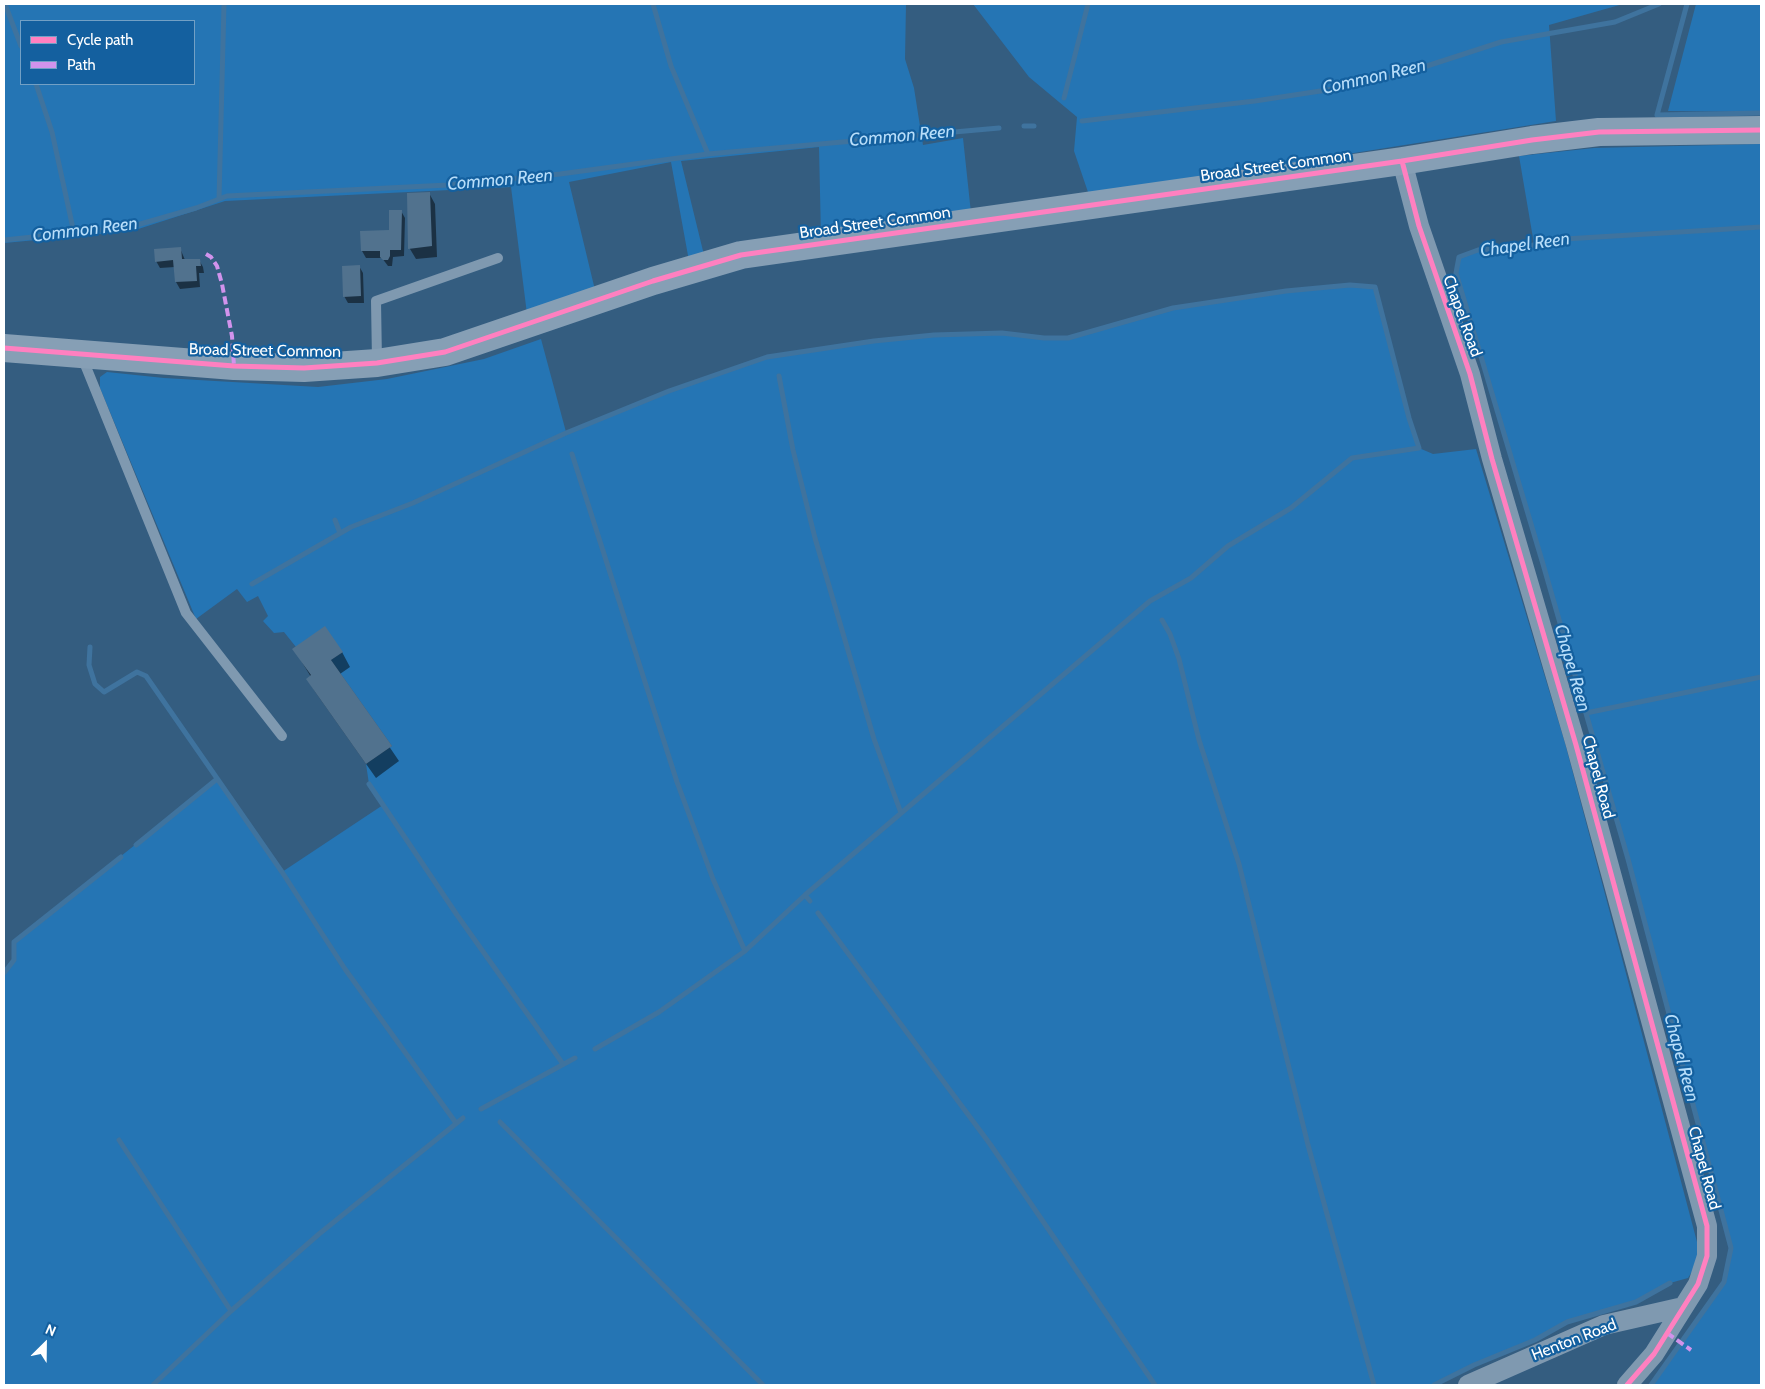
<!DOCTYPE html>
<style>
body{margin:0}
#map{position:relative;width:1765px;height:1389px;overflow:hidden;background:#345d80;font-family:Cabin,sans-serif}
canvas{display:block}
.frame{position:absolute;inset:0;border:5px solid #fff;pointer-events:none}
.legend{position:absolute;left:20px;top:20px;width:175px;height:65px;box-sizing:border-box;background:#14609f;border:1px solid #72a0c5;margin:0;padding:6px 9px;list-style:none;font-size:15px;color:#fff}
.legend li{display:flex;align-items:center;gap:10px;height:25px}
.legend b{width:25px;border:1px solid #72a0c5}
.north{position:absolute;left:20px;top:1319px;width:50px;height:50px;-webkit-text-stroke:4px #14609f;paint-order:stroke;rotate:23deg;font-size:14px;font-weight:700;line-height:20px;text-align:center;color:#fff}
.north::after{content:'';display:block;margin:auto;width:18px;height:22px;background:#fff;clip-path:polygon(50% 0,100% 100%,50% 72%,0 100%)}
</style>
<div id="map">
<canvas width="1765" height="1389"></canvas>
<div class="frame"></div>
<ul class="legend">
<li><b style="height:6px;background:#ff80c0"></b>Cycle path</li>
<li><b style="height:6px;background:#d193ec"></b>Path</li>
</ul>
<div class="north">N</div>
</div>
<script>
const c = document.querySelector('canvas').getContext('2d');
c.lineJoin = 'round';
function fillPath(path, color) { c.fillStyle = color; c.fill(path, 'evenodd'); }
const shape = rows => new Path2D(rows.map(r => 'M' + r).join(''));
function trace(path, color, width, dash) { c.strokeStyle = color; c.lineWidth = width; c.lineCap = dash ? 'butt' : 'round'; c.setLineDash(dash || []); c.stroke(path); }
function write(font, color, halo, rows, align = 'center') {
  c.font = font + ' Cabin,sans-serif'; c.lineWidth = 4.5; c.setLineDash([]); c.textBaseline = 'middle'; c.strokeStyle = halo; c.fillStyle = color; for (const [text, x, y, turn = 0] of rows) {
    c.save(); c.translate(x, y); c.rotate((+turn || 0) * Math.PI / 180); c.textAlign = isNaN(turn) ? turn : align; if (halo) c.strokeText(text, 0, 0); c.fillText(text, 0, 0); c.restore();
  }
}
fillPath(shape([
 [4,4,906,4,905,59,914,88,923,145,963,138,971,213,821,237,819,147,681,161,704,255,689,261,671,162,569,182,595,290,527,314,511,187,225,201,132,231,4,243],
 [21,21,194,21,194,84,21,84],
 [973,4,1623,4,1549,25,1556,121,1089,195,1074,151,1077,117,1029,77],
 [1696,4,1761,4,1761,112,1668,111],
 [1761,144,1761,1385,1651,1385,1724,1282,1731,1248,1628,859,1543,564,1456,273,1459,257,1478,250,1534,244,1519,156,1594,148],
 [1350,285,1375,287,1409,418,1419,448,1433,454,1476,449,1565,743,1697,1242,1698,1262,1688,1278,1670,1283,1636,1302,1567,1322,1535,1340,1474,1365,1434,1385,4,1385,4,973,14,960,14,942,217,779,282,872,383,805,369,784,366,764,392,746,331,660,343,652,296,647,284,632,274,633,263,621,268,616,258,596,247,602,237,589,196,619,100,388,100,377,107,372,164,378,318,387,387,379,484,359,541,339,566,432,715,374,767,357,791,352,934,335,1002,333,1044,338,1068,338,1173,308,1286,291]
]), '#2575b4');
fillPath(shape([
 [429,193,435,204,437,257,416,259,410,249,409,194],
 [401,211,405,218,404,256,393,257,392,266,388,266,382,258,366,258,362,251,362,232,391,232],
 [180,248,185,260,199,260,203,267,204,273,199,273,200,287,180,289,176,282,175,267,160,268,156,261],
 [359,266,363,273,364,303,348,303,344,296],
 [294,649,342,652,350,667,340,674,399,761,376,778,316,693,307,679,311,677]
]), '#0007');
trace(shape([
 [5,4,21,46],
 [653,4,671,66,708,154],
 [1687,4,1657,115,1761,113],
 [36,84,52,132,74,233],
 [1064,98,1088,4],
 [1082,121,1255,101,1340,88,1399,75,1501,42,1615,22,1659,4],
 [1024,126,1034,126],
 [219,199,224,4],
 [4,240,130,227,196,208,227,196,448,185,560,174,708,154,999,128],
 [779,376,793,450,815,538,874,739,901,813],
 [572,454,677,782,713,879,745,951],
 [335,520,340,533],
 [252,584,351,527,413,503,566,433,669,391,767,357,874,341,934,335,1002,333,1044,338,1068,338,1173,308,1286,291,1350,285,1375,287,1409,418,1419,448,1352,458,1291,508,1228,546,1191,578,1150,601,805,895,745,951,659,1012,595,1049],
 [1162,620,1170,634,1179,659,1199,740,1239,864,1308,1145,1374,1385],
 [90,647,89,665,95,684,104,692,137,672,146,676,282,872,345,969,456,1123],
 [1586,713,1761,677],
 [369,784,457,915,563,1064],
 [136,845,217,779],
 [805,895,810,901],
 [818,913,990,1144,1155,1385],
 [4,973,14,960,14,942,121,857],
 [481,1109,575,1058],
 [500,1122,763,1385],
 [119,1140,231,1311],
 [153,1385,231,1311,319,1234,463,1118],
 [1434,1385,1474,1365,1535,1340,1567,1322,1636,1302,1670,1283],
 [1651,1385,1724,1282,1731,1248,1628,859,1543,564,1456,273,1459,257,1478,250,1523,247,1565,239,1761,227]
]), '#3f739e', 5);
fillPath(shape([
 [430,192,432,246,408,249,407,193],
 [389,210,402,210,401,250,390,250,390,256,388,260,383,260,380,257,380,251,361,251,360,231,389,230],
 [181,247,182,259,200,259,201,266,196,266,197,281,175,282,173,260,155,262,154,249],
 [360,265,361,296,343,297,342,266],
 [325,626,343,652,331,660,392,746,366,764,306,679,311,675,292,649]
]), '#51728e');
trace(shape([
 [82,357,186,613,282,736],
 [377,361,376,301,498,258]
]), '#7f99b0', 10);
trace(shape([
 [1402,161,1419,226,1470,374,1492,459,1576,745,1707,1226,1707,1256,1698,1284,1654,1354,1627,1385],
 [1468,1385,1604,1325,1683,1307]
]), '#7f99b0', 20);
trace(shape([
 [4,348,234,366,304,368,377,363,445,352,653,281,741,255,1402,161,1532,140,1599,132,1761,130]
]), '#869fb5', 28);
trace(shape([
 [206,254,211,257,217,266,222,284,232,336,234,366],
 [1667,1333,1691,1350]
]), '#d193ec', 4, [8, 4]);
trace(shape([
 [1402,161,1419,226,1470,374,1492,459,1576,745,1707,1226,1707,1256,1698,1284,1654,1354,1627,1385],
 [4,348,234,366,304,368,377,363,445,352,653,281,741,255,1402,161,1532,140,1599,132,1761,130]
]), '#ff80c0', 5);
write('16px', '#fff', '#14609f', [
 ["Broad Street Common",1276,166,-8],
 ["Broad Street Common",875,223,-8],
 ["Chapel Road",1462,316,70],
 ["Broad Street Common",265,351,1],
 ["Chapel Road",1598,777,75],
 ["Chapel Road",1704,1168,75],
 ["Henton Road",1574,1340,-21]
]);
write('italic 18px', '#b8defa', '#14609f', [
 ["Common Reen",1374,77,-13],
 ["Common Reen",902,136,-5],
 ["Common Reen",500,180,-5],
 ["Common Reen",85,230,-7],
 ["Chapel Reen",1525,245,-8],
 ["Chapel Reen",1572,668,74],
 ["Chapel Reen",1681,1058,75]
]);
</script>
